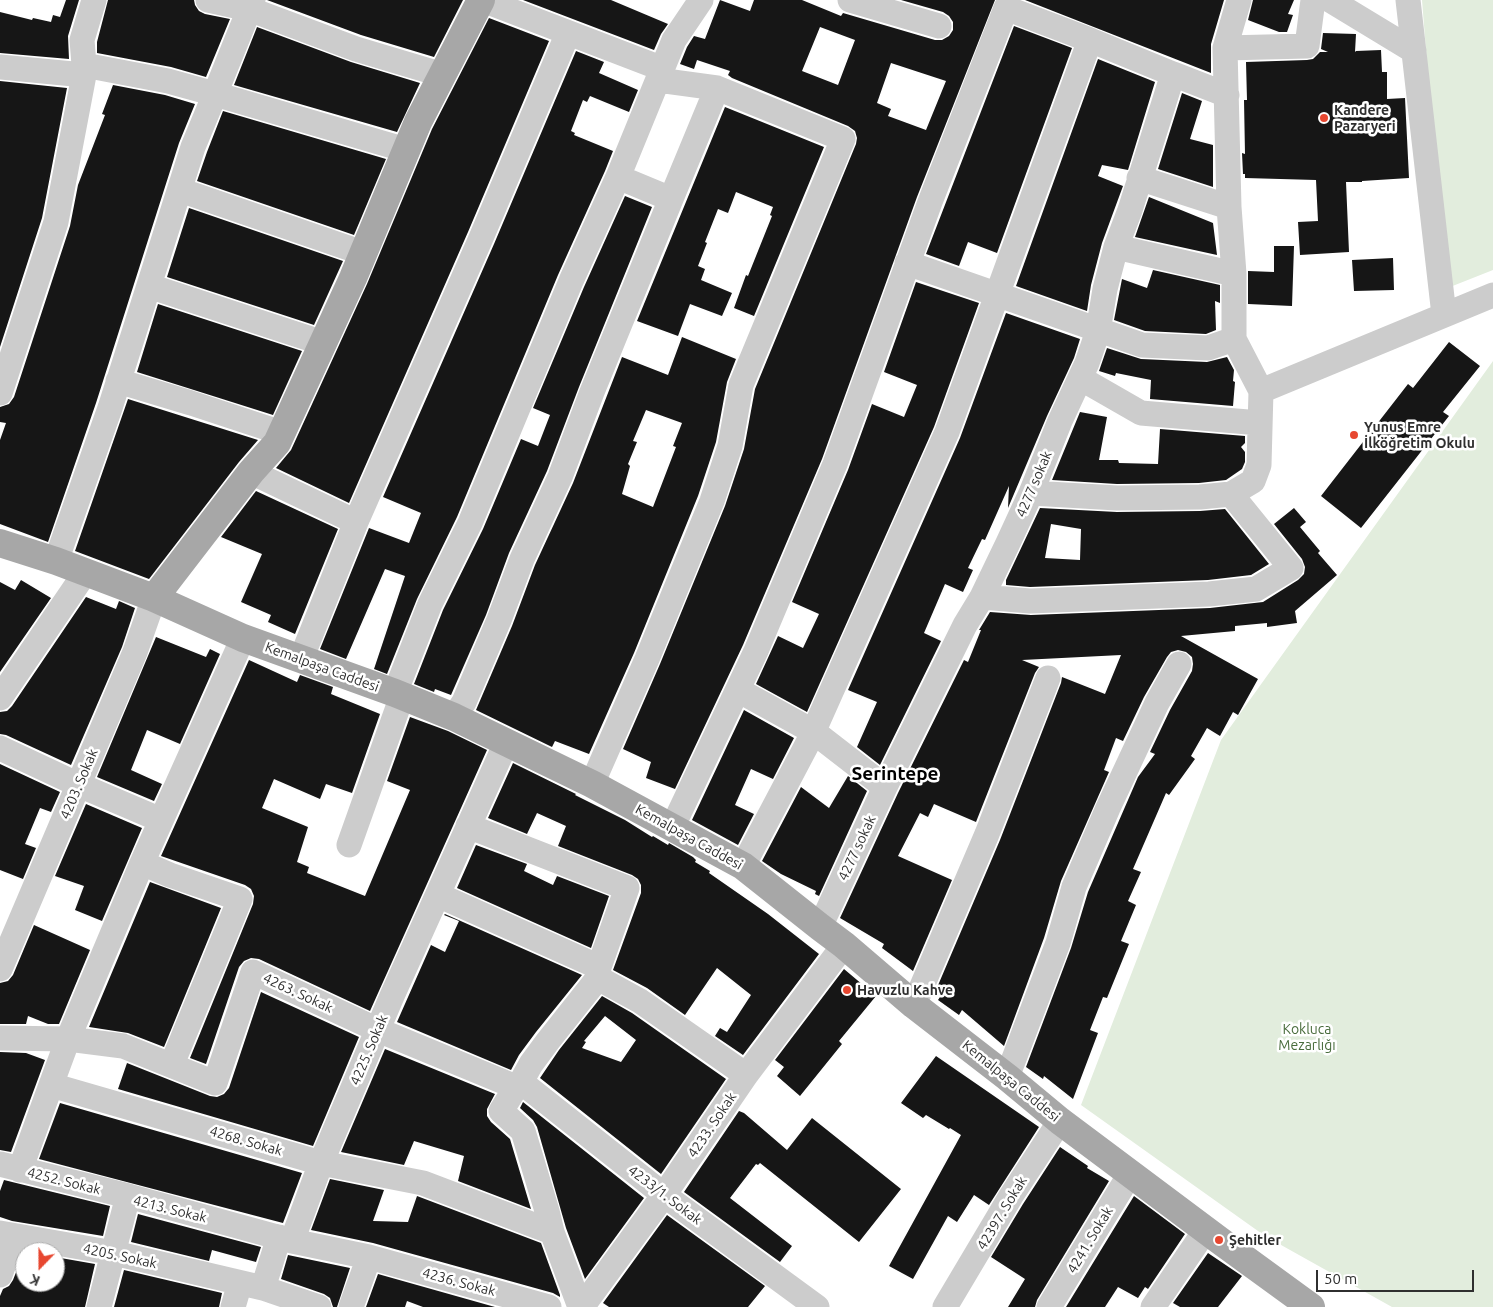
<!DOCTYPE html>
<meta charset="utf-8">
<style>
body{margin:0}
#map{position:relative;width:1493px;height:1307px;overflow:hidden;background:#fff;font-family:Ubuntu,sans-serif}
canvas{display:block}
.north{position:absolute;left:15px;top:1242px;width:50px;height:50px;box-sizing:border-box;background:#fff;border:1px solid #acacac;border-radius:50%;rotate:202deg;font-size:14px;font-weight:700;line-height:20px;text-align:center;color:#2f2f2f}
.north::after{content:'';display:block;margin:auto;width:18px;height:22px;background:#e74730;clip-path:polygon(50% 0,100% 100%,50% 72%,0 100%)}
.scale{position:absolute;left:1316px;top:1270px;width:158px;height:22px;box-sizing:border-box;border:2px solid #2f2f2f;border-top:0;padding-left:6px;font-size:15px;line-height:18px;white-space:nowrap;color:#2f2f2f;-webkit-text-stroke:4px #fff;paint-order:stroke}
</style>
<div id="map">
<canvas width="1493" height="1307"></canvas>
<div class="north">K</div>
<div class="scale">50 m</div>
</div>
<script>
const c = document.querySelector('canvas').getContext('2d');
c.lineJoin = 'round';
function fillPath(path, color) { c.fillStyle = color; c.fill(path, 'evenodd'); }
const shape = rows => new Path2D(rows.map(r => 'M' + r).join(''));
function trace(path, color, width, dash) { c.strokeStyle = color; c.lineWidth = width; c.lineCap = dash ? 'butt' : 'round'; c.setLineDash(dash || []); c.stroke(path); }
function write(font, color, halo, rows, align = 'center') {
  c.font = font + ' Ubuntu,sans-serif'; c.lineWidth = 5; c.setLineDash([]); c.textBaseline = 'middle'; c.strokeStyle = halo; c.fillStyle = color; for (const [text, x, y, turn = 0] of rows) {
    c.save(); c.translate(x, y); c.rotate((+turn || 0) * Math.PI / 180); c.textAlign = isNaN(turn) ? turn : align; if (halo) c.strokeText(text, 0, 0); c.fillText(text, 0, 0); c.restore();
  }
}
fillPath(shape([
 [1422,0,1493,0,1493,270,1445,289],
 [1493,361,1493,1307,1392,1307,1265,1236,1081,1105,1221,740]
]), '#e2eddd');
fillPath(shape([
 [66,0,79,0,68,36,69,59,0,53,0,12,32,20,33,18,51,22,53,15,60,17],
 [108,0,194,0,195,5,199,11,205,14,230,19,206,77,171,67,97,53,97,42],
 [267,0,463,0,434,57,361,35],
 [523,0,611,0,668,24,661,34,654,50],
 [720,0,750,11,754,0,802,0,841,16,843,13,935,40,942,40,949,36,953,30,953,22,949,16,943,12,901,0,995,0,917,197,822,459,743,645,675,789,646,778,651,762,623,749,660,664,725,506,744,449,755,389,856,144,857,138,855,131,848,126,732,78,728,75,730,71,697,60,694,69,680,64,687,47,694,36,705,39],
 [820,27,855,40,838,85,802,71],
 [891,63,946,81,926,130,888,116,891,109,877,103],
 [1025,0,1224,0,1211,44,1211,73],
 [1253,0,1294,0,1288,14,1293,15,1287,32,1279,32,1248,20],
 [489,18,549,41,468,232,349,503,276,468,291,450,367,284,432,129],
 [1014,26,1072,48,997,253,968,242,959,266,926,254],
 [257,27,351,62,420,83,397,132,234,85],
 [1323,33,1356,34,1355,52,1356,51,1381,50,1382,72,1387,72,1387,99,1405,98,1409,178,1362,181,1362,182,1346,182,1349,252,1300,255,1298,222,1318,221,1316,180,1245,178,1245,174,1243,174,1242,153,1245,154,1244,100,1247,100,1246,62,1307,60,1313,59,1320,52,1328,52,1321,49],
 [576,51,604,62,599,73,638,90,629,112,590,96,587,102,583,100,571,131,575,133,574,135,613,151,605,171,558,275,457,517,417,599,387,674,374,669,405,576,385,569,346,659,320,649,369,528,409,543,421,513,383,497,494,244],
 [1098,59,1155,82,1128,170,1102,165,1098,176,1123,186,1102,243,1091,285,1087,311,1016,286],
 [0,81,67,88,42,218,0,347],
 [113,85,165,95,195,104,179,143,96,403,48,542,0,524,0,440,6,423,0,422,0,407,9,404,14,397,70,226,78,185,105,115,102,114],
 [1182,93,1202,101,1190,139,1213,145,1213,187,1158,169],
 [725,107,824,147,754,316,734,308,746,275,748,276,772,216,770,215,773,207,736,192,728,213,718,209,705,242,707,243,698,266,705,269,701,280,732,293,722,316,690,304,678,336,637,321],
 [223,111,386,159,354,235,197,181,207,152],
 [625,196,652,207,579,387,547,471,509,553,486,615,451,695,435,689,434,692,414,684,443,610,483,529,521,439,538,446,550,415,533,408,584,287],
 [1149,197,1213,223,1217,255,1135,237],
 [189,208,343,261,314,325,167,277],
 [1274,246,1294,246,1292,306,1248,304,1248,271,1274,272],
 [1393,258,1394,290,1354,291,1352,260],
 [1153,270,1220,285,1220,303,1215,301,1216,330,1206,334,1145,331,1114,320,1122,279,1147,288],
 [916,282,979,303,934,427,807,712,756,684,778,636,803,648,819,614,792,602,848,470,872,404,904,417,917,385,884,372],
 [158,304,302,351,273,415,137,372],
 [1006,313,1080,339,1074,358,1047,416,1008,508,1009,486,985,540,982,539,968,568,973,570,963,592,945,584,924,633,941,641,880,765,857,747,877,702,848,690,960,438],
 [682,337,736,359,727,382,716,442,698,496,634,653,589,754,555,741,552,747,476,710,512,626,535,565,573,483,622,357,668,375],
 [646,410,682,423,673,446,676,447,653,507,622,494,630,466,628,464,637,442,633,441],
 [1449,342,1480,366,1443,412,1449,416,1361,528,1321,496,1408,384,1413,388],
 [1107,348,1141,359,1207,362,1227,357,1234,370,1233,381,1235,382,1233,406,1150,399,1151,380,1116,373,1115,376,1099,371],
 [128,399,258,440,239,462,149,579,75,551],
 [1080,412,1107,417,1099,460,1118,460,1119,463,1158,464,1160,429,1245,436,1245,443,1241,447,1245,452,1245,462,1242,469,1226,480,1199,483,1117,484,1052,480],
 [256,491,338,529,295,634,268,622,271,615,241,602,262,554,221,537],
 [1040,508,1117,512,1200,511,1225,509,1269,564,1251,575,1208,580,1030,587,1006,585,1006,580],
 [1051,524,1081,529,1080,560,1045,558],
 [1294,508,1306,522,1300,527,1320,551,1318,553,1337,575,1295,611,1297,623,1267,627,1267,623,1235,626,1235,631,1181,636,1258,679,1238,715,1233,712,1220,736,1207,728,1191,756,1195,759,1169,795,1166,793,1133,869,1141,872,1128,901,1136,905,1121,941,1129,944,1107,998,1103,997,1090,1030,1098,1033,1073,1099,1044,1076,1043,1079,1026,1067,1071,948,1088,892,1138,777,1155,754,1150,752,1170,710,1192,671,1193,664,1192,657,1186,652,1178,650,1171,652,1167,657,1144,697,1123,741,1116,738,1104,770,1109,772,1061,881,1044,938,1004,1046,962,1010,959,1015,938,1000,942,994,936,990,1000,840,1061,683,1062,677,1105,694,1121,655,1022,660,1039,667,1035,673,976,822,934,804,928,817,920,813,898,856,952,880,913,971,882,948,884,944,840,918,898,793,964,660,968,662,981,630,979,630,990,612,1031,615,1210,608,1263,602,1298,580,1304,574,1305,567,1302,559,1274,524],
 [21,580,51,598,0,672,0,582,15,590],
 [86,597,116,609,119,601,135,608,122,647,71,765,6,735,0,734,0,712,7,711,12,706],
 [156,637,206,657,210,649,220,654,180,744,147,730,131,770,162,784,154,801,97,777],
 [249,660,297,682,300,675,333,687,331,694,380,714,352,793,326,784,320,799,274,779,262,808,308,827,297,862,309,867,307,873,365,896,410,790,387,781,410,717,448,731,487,750,370,1011,259,959,251,958,244,961,239,967,206,1064,190,1058,253,904,254,896,251,889,245,885,161,856],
 [744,710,794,738,773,779,751,769,735,805,754,814,738,845,692,820],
 [513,763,576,794,575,795,625,820,652,837,653,836,668,845,669,843,693,857,696,860,695,862,710,871,709,873,768,914,819,954,743,1055,715,1036,720,1028,727,1032,751,995,717,968,685,1015,647,988,613,970,641,893,641,885,638,879,632,875,558,846,566,826,537,813,527,834,488,818],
 [0,764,60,792,51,812,40,808,25,844,36,848,23,879,0,870],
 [848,776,867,791,819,896,815,894,816,891,781,874,762,861,801,787,829,808],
 [86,804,142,828,102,921,75,910,84,886,55,876],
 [476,845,527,864,524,871,553,885,557,876,609,896,591,948,457,888],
 [150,882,221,908,164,1047,128,1033,89,1027],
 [445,914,582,975,536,1032,519,1055,511,1070,397,1022,431,945,445,952,459,921,444,915],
 [34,925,90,950,59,1024,48,1024,28,1016,26,1024,0,1024,0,983,8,981,13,975],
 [844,969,876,996,839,1041,842,1044,800,1096,777,1076,784,1067,775,1060],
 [261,992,359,1037,313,1146,118,1089,127,1063,210,1096,217,1097,224,1094,229,1088],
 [602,996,632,1013,726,1079,661,1174,540,1078,559,1050],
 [605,1016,636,1040,621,1062,582,1048,586,1042,584,1041],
 [385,1049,495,1094,487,1109,487,1116,491,1122,510,1139,531,1209,458,1181,464,1156,414,1141,404,1165,341,1152],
 [0,1052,26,1053,45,1060,11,1152,0,1150],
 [936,1056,1039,1127,989,1205,974,1195,957,1222,948,1216,913,1279,889,1266,961,1135,950,1128,949,1129,926,1115,923,1118,901,1103],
 [523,1102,644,1198,585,1279,566,1228,537,1127,533,1120,520,1108],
 [60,1103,302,1173,283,1223,39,1159],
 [739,1111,744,1113,787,1150,812,1118,901,1189,859,1242,760,1163,758,1165,756,1164,730,1198,792,1246,780,1262,684,1192],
 [1060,1147,1088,1166,1087,1168,1109,1181,1037,1300,1035,1307,1008,1307,1025,1279,991,1257,1023,1204],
 [330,1179,384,1190,373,1221,408,1222,417,1196,541,1243,560,1295,560,1297,553,1293,373,1243,311,1230],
 [4,1180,110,1206,103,1236,12,1221,0,1217,0,1191],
 [1134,1196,1185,1234,1148,1289,1145,1287,1138,1298,1118,1287,1105,1307,1066,1307],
 [138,1214,261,1247,256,1262,212,1250,209,1261,131,1242],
 [667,1215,765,1286,748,1307,609,1307,603,1303],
 [24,1252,25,1252,25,1282,55,1282,55,1257,95,1264,85,1307,0,1307,0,1296,3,1289,9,1286,13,1280],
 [1208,1253,1242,1276,1218,1307,1180,1307,1173,1303],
 [288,1255,350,1268,337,1307,333,1307,330,1298,324,1294,281,1279],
 [124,1270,222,1293,219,1307,114,1307],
 [378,1274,495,1307,423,1307,407,1301,405,1307,366,1307]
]), '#161616');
trace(shape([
 [208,0,249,9,356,49,443,75],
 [253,0,215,94,406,150],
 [483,0,663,69],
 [850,0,939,26],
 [1313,0,1307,46,1225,48,1229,207,1234,274,1234,339,1261,391,1493,295],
 [1330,0,1414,51],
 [1408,0,1444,315],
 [1225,48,1239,0],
 [84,65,82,40,94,0],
 [0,67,84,75,84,65,168,81,215,94,193,147,110,408,56,561],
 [1139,178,1229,207],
 [180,190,363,253],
 [671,199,717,88],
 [1116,247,1234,274],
 [907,263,1142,345,1208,348,1234,339],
 [149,286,323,343],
 [1080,378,1141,413,1260,423],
 [118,381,191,403,282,433],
 [0,393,56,222,84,75],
 [251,472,356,522],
 [1031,493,1117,498,1200,497,1231,494,1253,481,1259,465,1261,391],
 [982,597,1030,601,1209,594,1256,589,1291,568,1231,494],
 [301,659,356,522,481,238,568,33],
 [738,690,814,732,885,787],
 [395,693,430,604,470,523,571,281,618,177,674,40,701,0],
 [0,698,85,573],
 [454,717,464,702,499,620,522,559,560,477,592,392,671,199,618,177],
 [0,748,79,785,161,820],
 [592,784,647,659,712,501,730,446,741,385,843,139,717,88,658,80],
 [468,826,627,888,599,967,598,978,640,1001,746,1075],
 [672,828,756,651,835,464,930,202,1006,8,1090,40],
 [349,845,402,696],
 [142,863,68,1039,123,1046,215,1083,253,972,378,1030,516,1087],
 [743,866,811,737,947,432,1090,40,1173,74],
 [438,895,599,967],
 [820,927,885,787,965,625,982,597,1008,543,1031,493,1060,421,1087,363,1098,331,1105,289,1116,247,1130,210,1173,74,1227,95],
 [0,969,135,652,154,598],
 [914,1005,987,834,1048,678],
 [0,1038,68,1039,51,1085,321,1163,423,1183,552,1232],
 [172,1064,240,899,170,875,142,863,243,638],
 [1007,1077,1058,943,1074,887,1108,808,1157,703,1179,664],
 [521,1082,531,1064,548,1041,598,978],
 [0,1164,128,1196],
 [20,1170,51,1085],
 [0,1233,114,1253,263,1288,319,1307],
 [369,1257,549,1307],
 [0,1275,14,1236],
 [263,1288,279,1237],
 [99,1307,128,1196,292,1241],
 [233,1307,240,1283],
 [351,1307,369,1257,292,1241,321,1163,392,996,506,743],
 [580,1307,552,1232,547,1211,523,1131,501,1111,516,1087,521,1082,664,1195,817,1307],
 [582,1307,664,1195,746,1075,844,945],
 [945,1307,1011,1196,1060,1121],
 [1049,1307,1130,1174],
 [1153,1307,1205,1231]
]), '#ccc', 25);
trace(shape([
 [0,543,56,561,154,598,243,638,395,693,454,717,592,784,743,866,820,927,844,945,914,1005,1007,1077,1060,1121,1219,1240,1311,1307],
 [154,598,251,472,277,443,353,278,418,122,481,0]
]), '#a7a7a7', 28);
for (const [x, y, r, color] of [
 [1324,118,5,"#e74730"],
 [1354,435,5,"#e74730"],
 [847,990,5,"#e74730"],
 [1219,1240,5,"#e74730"]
]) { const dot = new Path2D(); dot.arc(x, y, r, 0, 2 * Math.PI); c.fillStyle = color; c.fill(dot); trace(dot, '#fff', 2); }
write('bold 14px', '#2f2f2f', '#fff', [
 ["Kandere",1334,110],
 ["Pazaryeri",1334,126],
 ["Yunus Emre",1364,427],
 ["İlköğretim Okulu",1364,443],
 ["Havuzlu Kahve",857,990],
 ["Şehitler",1229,1240]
], 'left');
write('14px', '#2f2f2f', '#fff', [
 ["4277 sokak",1034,484,-67],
 ["Kemalpaşa Caddesi",322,667,20],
 ["4203. Sokak",79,784,-67],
 ["Kemalpaşa Caddesi",689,837,29],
 ["4277 sokak",857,848,-65],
 ["4263. Sokak",298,993,25],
 ["4225. Sokak",369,1050,-67],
 ["Kemalpaşa Caddesi",1011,1081,39],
 ["4233. Sokak",712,1125,-56],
 ["4268. Sokak",246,1141,16],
 ["4252. Sokak",64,1181,14],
 ["4233/1. Sokak",665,1195,37],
 ["4213. Sokak",170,1209,14],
 ["42397. Sokak",1002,1213,-59],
 ["4241. Sokak",1090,1240,-59],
 ["4205. Sokak",120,1256,12],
 ["4236. Sokak",459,1282,15]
]);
write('14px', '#496c3c', '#fff', [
 ["Kokluca",1307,1029],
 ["Mezarlığı",1307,1045]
]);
write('bold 19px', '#000', '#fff', [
 ["Serintepe",895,774]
]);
</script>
